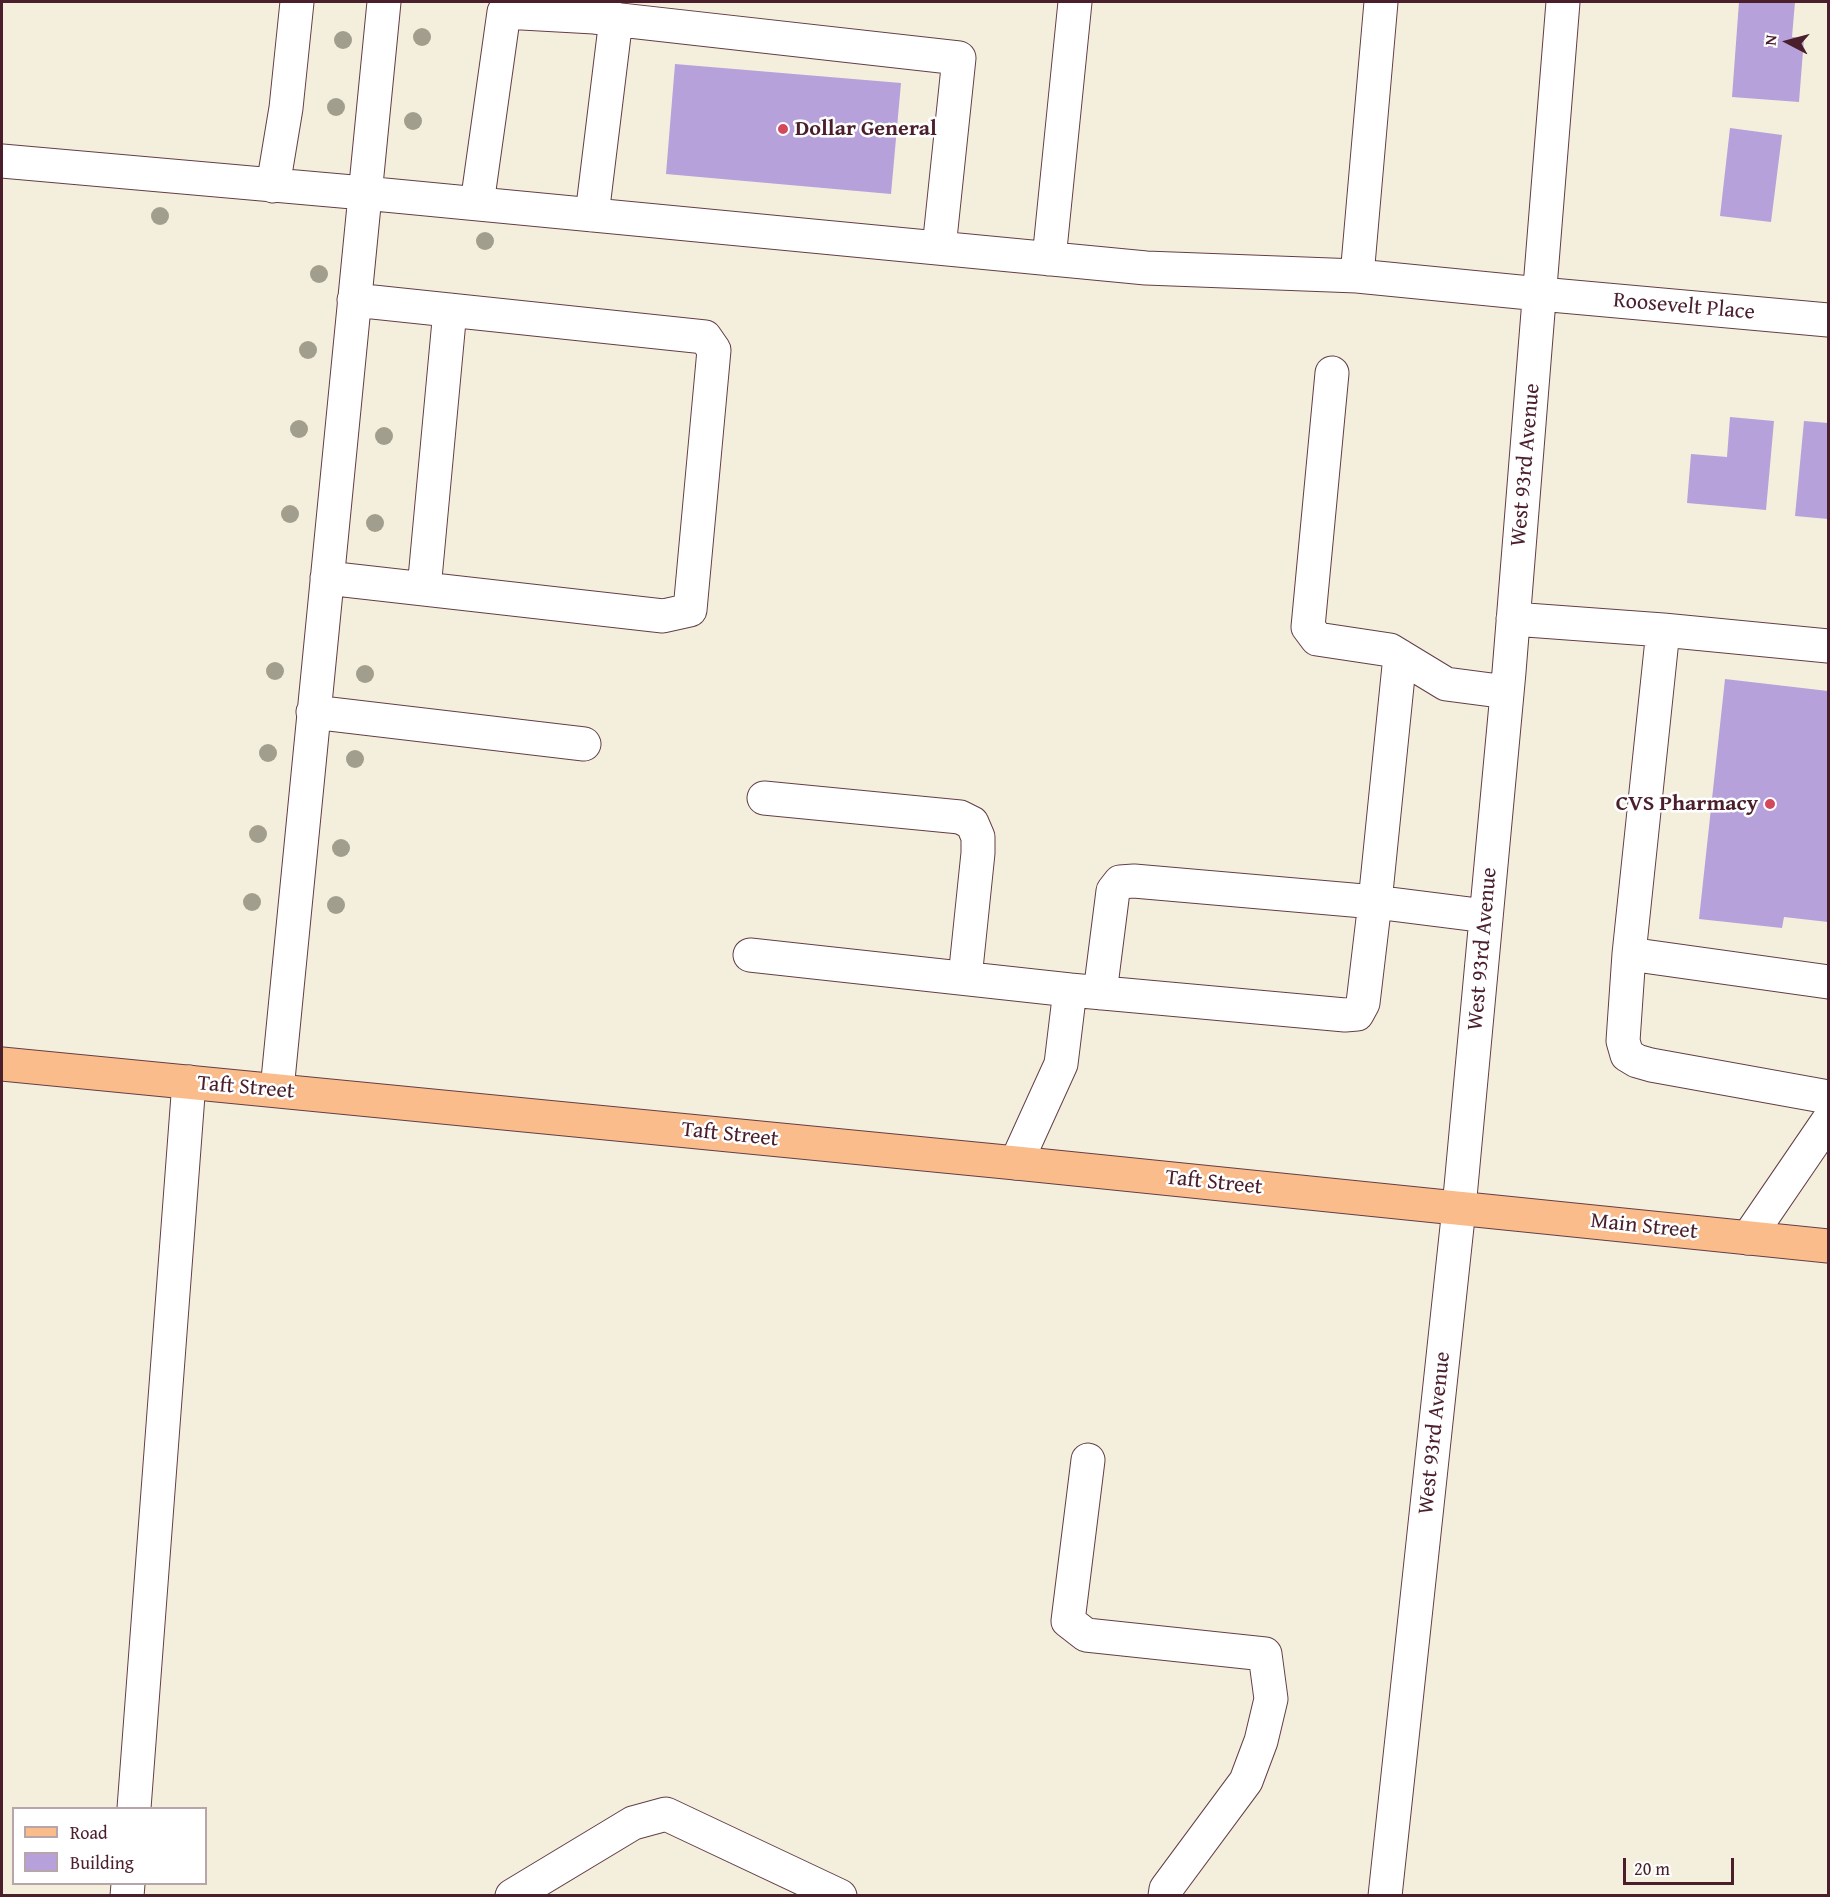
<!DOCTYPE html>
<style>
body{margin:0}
#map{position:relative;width:1830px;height:1897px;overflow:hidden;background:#f4efdd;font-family:"Gentium Book Plus",serif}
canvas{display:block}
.frame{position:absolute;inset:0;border:3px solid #4a1f2b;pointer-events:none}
.legend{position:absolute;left:12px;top:1807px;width:195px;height:78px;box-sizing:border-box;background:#fff;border:2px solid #b7a5aa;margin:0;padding:8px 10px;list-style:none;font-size:18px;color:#4a1f2b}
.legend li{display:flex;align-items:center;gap:12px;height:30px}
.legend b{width:30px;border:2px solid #b7a5aa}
.north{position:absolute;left:1758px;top:12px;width:60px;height:60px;-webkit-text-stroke:4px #fff;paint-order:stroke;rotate:276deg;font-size:16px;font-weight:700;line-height:24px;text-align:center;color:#4a1f2b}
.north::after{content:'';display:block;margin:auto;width:21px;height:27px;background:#4a1f2b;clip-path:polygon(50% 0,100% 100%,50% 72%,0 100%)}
.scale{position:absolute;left:1623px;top:1858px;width:111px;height:27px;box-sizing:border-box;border:3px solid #4a1f2b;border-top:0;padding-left:8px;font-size:18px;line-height:21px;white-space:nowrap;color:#4a1f2b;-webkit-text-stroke:4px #fff;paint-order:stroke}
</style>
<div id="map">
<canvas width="1830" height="1897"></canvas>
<div class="frame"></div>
<ul class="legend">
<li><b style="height:8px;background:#fabc8b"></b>Road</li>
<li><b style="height:16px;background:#b6a1da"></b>Building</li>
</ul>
<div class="north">N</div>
<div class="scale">20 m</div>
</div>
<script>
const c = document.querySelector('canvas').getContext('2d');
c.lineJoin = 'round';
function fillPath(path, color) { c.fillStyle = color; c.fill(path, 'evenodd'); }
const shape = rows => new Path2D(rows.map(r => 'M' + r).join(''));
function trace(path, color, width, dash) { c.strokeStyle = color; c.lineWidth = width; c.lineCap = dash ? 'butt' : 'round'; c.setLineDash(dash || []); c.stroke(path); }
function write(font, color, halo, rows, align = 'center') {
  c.font = font + ' "Gentium Book Plus",serif'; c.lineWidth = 5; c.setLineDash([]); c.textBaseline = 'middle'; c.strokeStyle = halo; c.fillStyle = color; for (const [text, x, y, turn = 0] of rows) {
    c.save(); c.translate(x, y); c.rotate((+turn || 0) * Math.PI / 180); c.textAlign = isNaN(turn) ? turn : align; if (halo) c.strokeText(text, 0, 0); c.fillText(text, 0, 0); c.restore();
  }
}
fillPath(shape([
 [1739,2,1795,2,1792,37,1804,38,1799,102,1732,97],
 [675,64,901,83,891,194,666,174],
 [1730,128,1782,135,1771,222,1720,216],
 [1730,417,1774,421,1766,510,1687,503,1691,454,1727,457],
 [1804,421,1828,423,1828,519,1795,516],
 [1725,679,1828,691,1828,922,1784,917,1782,928,1699,919]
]), '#b6a1da');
const minor = shape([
 [2,161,364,193,1146,268,1357,276,1540,294,1828,320],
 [273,186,286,108,297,2],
 [477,204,504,12,594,17,959,58,939,248],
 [592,215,616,19],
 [1049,259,1075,2],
 [1357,276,1381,2],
 [1332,373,1308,627,1317,639,1390,650,1446,684,1507,692],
 [327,578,663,616,690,610,714,350,705,337,354,300],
 [424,589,450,310],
 [1513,619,1663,630,1629,954,1623,1041,1627,1055,1637,1061,1651,1065,1828,1097],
 [1663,630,1828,646],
 [313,712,584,744],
 [764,798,960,817,972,823,978,837,978,853,965,978],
 [1629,954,1828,982],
 [750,955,1070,990,1061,1064,1016,1163],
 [1070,990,1345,1015,1357,1014,1363,1003,1375,902,1486,916],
 [1100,993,1113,891,1120,882,1134,881,1375,902,1400,656],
 [277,1090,384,2],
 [1748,1238,1828,1121],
 [1088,1460,1068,1621,1086,1635,1265,1654,1271,1699,1261,1741,1246,1781,1166,1889,1165,1896],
 [134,1808,189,1082],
 [127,1896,128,1884],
 [512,1896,633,1823,666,1814,840,1896],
 [1385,1896,1459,1208,1509,672,1563,2]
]);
const major = shape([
 [2,1064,1016,1163,1828,1246]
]);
trace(minor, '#643e46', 35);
trace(major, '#643e46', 35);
trace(minor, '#fff', 33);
trace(major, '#fabc8b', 33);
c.fillStyle = '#a29e8e';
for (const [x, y] of [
 [422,37],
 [343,40],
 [336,107],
 [413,121],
 [160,216],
 [485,241],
 [319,274],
 [308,350],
 [299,429],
 [384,436],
 [290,514],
 [375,523],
 [275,671],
 [365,674],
 [268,753],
 [355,759],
 [258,834],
 [341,848],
 [252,902],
 [336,905]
]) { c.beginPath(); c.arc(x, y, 9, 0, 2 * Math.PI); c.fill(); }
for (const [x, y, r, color] of [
 [783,129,6,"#d1495b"],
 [1770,804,6,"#d1495b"]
]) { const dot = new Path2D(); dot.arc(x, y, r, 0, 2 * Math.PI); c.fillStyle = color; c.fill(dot); trace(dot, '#fff', 2); }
write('bold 22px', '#4a1f2b', '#fff', [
 ["Dollar General",795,129],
 ["CVS Pharmacy",1758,804,"right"]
], 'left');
write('22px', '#4a1f2b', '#fff', [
 ["Roosevelt Place",1684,307,5],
 ["West 93rd Avenue",1526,465,-85],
 ["West 93rd Avenue",1483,949,-85],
 ["Taft Street",246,1088,5],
 ["Taft Street",730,1135,6],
 ["Taft Street",1214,1183,6],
 ["Main Street",1644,1227,6],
 ["West 93rd Avenue",1435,1433,-84]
]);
</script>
